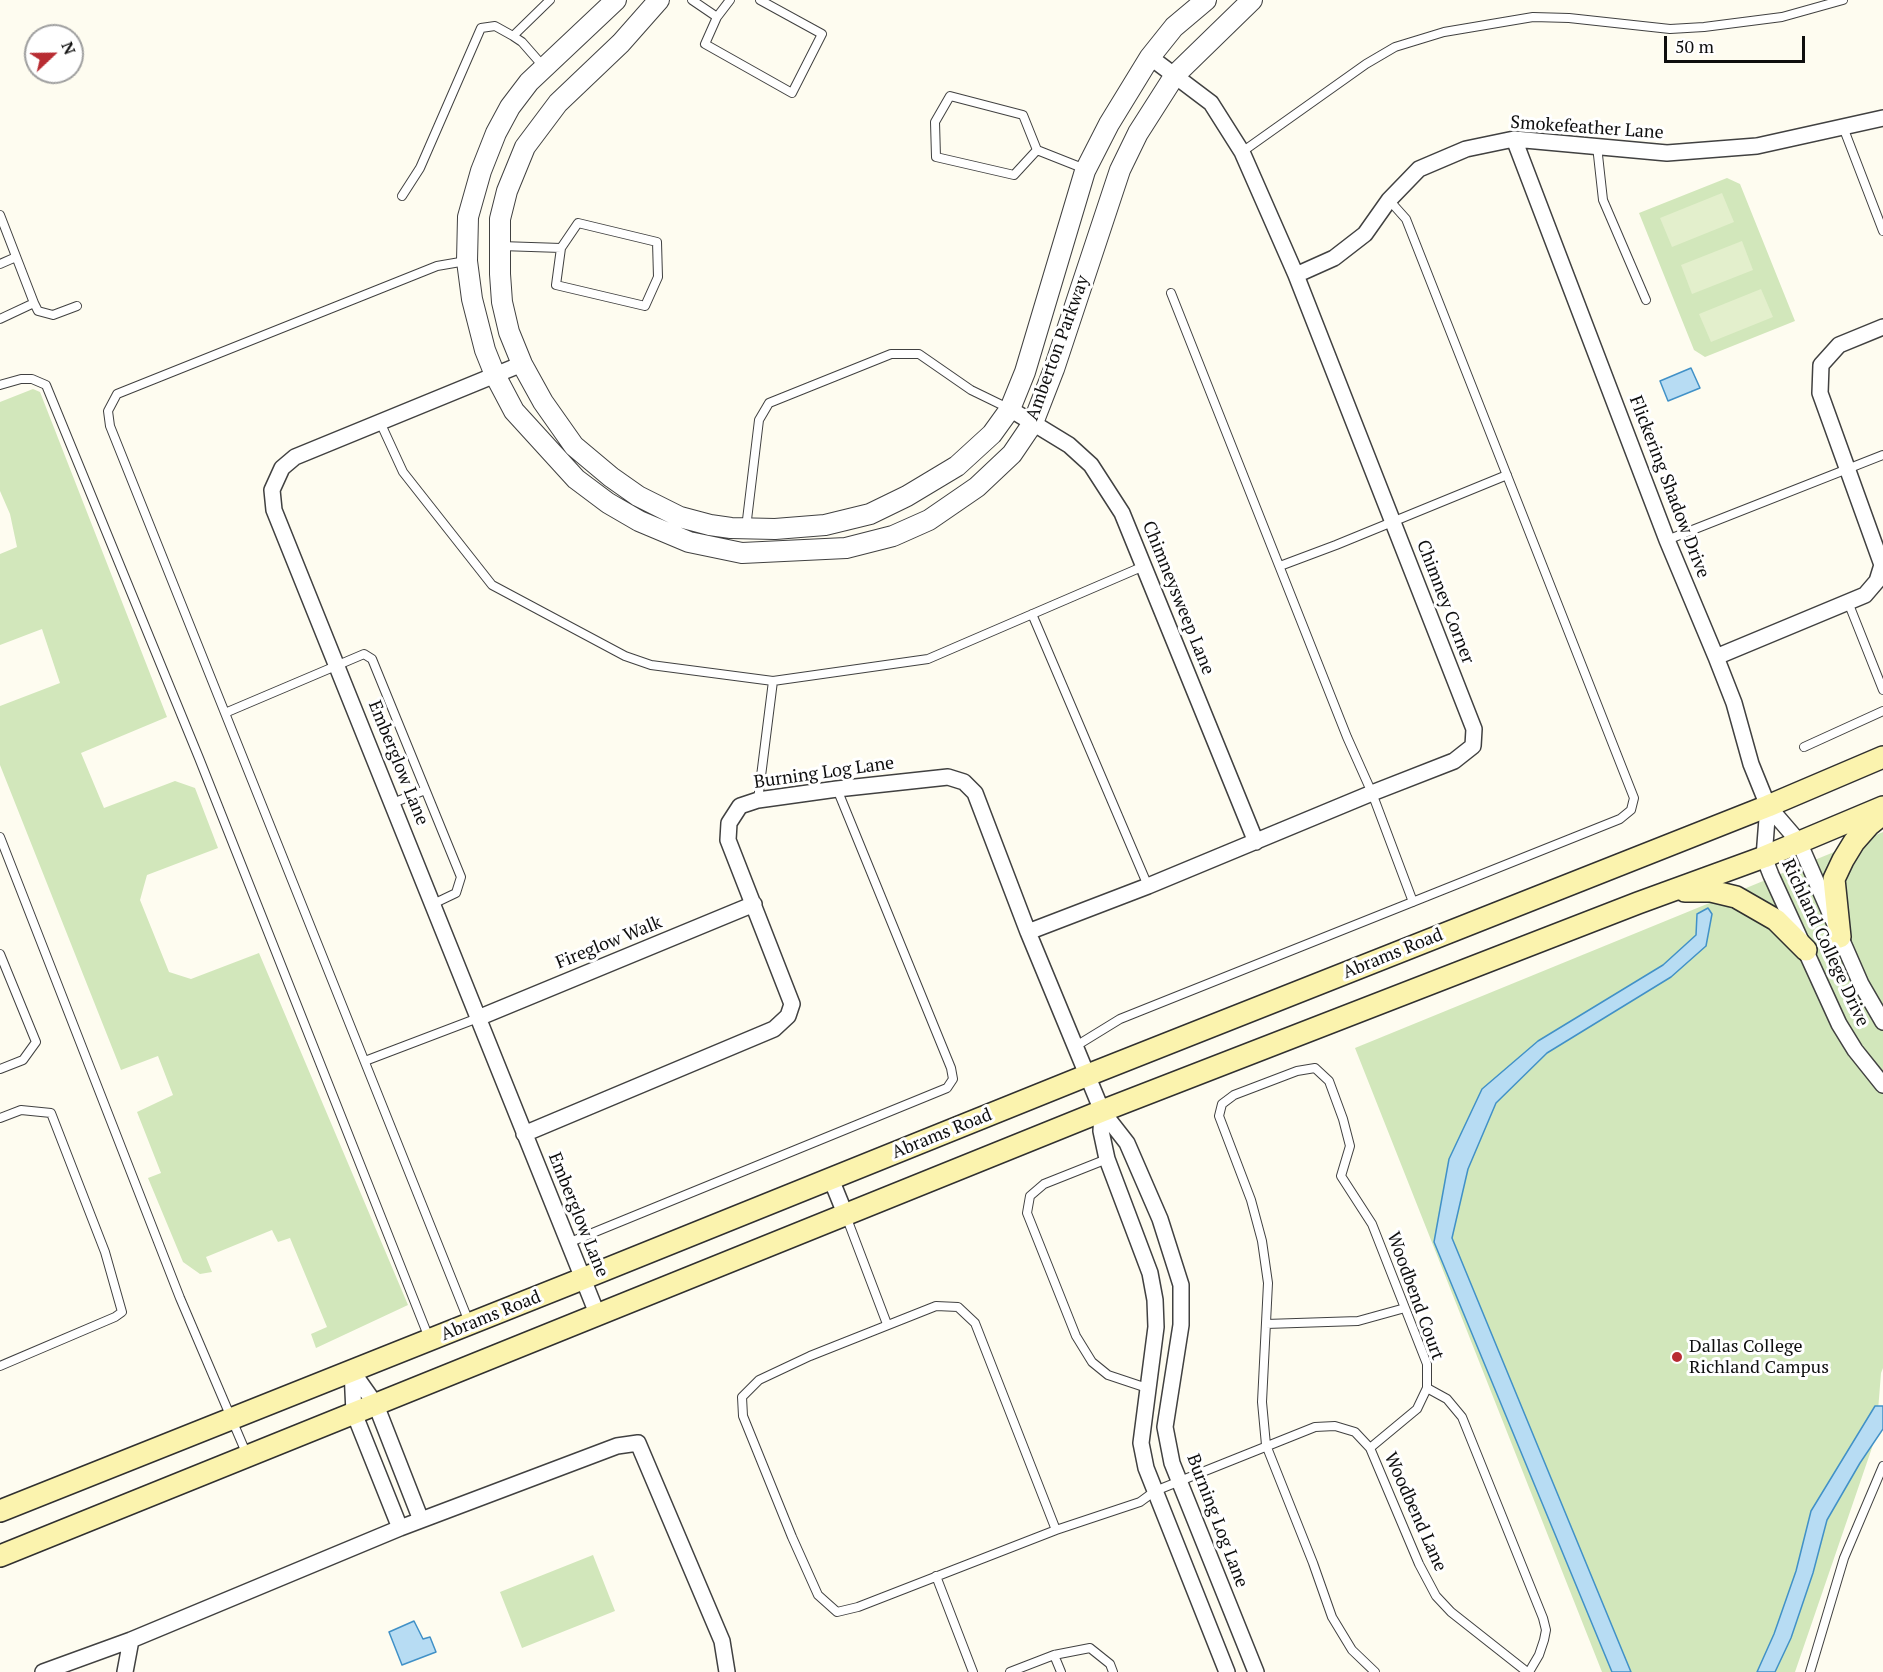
<!DOCTYPE html>
<style>
body{margin:0}
#map{position:relative;width:1883px;height:1672px;overflow:hidden;background:#fefcf0;font-family:"PT Serif",serif}
canvas{display:block}
.north{position:absolute;left:24px;top:24px;width:60px;height:60px;box-sizing:border-box;background:#fff;border:2px solid #9f9f9f;border-radius:50%;rotate:68deg;font-size:16px;font-weight:700;line-height:24px;text-align:center;color:#0e0e0e}
.north::after{content:'';display:block;margin:auto;width:21px;height:27px;background:#b82c32;clip-path:polygon(50% 0,100% 100%,50% 72%,0 100%)}
.scale{position:absolute;left:1664px;top:36px;width:141px;height:27px;box-sizing:border-box;border:3px solid #0e0e0e;border-top:0;padding-left:8px;font-size:18px;line-height:21px;white-space:nowrap;color:#0e0e0e;-webkit-text-stroke:4px #fff;paint-order:stroke}
</style>
<div id="map">
<canvas width="1883" height="1672"></canvas>
<div class="north">N</div>
<div class="scale">50 m</div>
</div>
<script>
const c = document.querySelector('canvas').getContext('2d');
c.lineJoin = 'round';
function fillPath(path, color) { c.fillStyle = color; c.fill(path, 'evenodd'); }
const shape = rows => new Path2D(rows.map(r => 'M' + r).join(''));
function trace(path, color, width, dash) { c.strokeStyle = color; c.lineWidth = width; c.lineCap = dash ? 'butt' : 'round'; c.setLineDash(dash || []); c.stroke(path); }
function write(font, color, halo, rows, align = 'center') {
  c.font = font + ' "PT Serif",serif'; c.lineWidth = 6; c.setLineDash([]); c.textBaseline = 'middle'; c.strokeStyle = halo; c.fillStyle = color; for (const [text, x, y, turn = 0] of rows) {
    c.save(); c.translate(x, y); c.rotate((+turn || 0) * Math.PI / 180); c.textAlign = isNaN(turn) ? turn : align; if (halo) c.strokeText(text, 0, 0); c.fillText(text, 0, 0); c.restore();
  }
}
fillPath(shape([
 [1727,178,1740,184,1795,321,1705,357,1694,350,1639,213],
 [33,389,40,392,167,717,81,753,104,808,175,781,195,788,218,848,147,875,140,900,169,972,191,979,259,953,408,1305,316,1348,311,1334,327,1327,290,1238,278,1242,272,1230,206,1257,212,1272,200,1274,183,1262,148,1178,161,1173,137,1112,173,1095,158,1056,121,1070,0,765,0,706,60,683,42,629,0,645,0,554,17,547,10,514,0,491,0,402],
 [1883,832,1883,1368,1881,1373,1876,1436,1795,1672,1602,1672,1355,1048],
 [593,1555,615,1611,522,1648,500,1592]
]), '#d2e7bb');
fillPath(shape([
 [1722,193,1734,222,1672,247,1660,218],
 [1742,241,1753,270,1692,294,1681,265],
 [1761,289,1773,317,1711,342,1699,314]
]), '#e3efcc');
const water = shape([
 [1691,368,1700,388,1668,401,1660,381,1691,368],
 [1708,908,1712,914,1706,946,1671,977,1547,1053,1496,1103,1468,1169,1452,1238,1631,1672,1612,1672,1434,1242,1449,1159,1482,1089,1538,1041,1663,965,1696,935,1697,914,1708,908],
 [1875,1406,1883,1406,1883,1429,1860,1463,1827,1520,1813,1573,1791,1638,1775,1672,1757,1672,1774,1634,1796,1571,1811,1511,1875,1406],
 [414,1621,423,1639,430,1637,436,1652,402,1665,389,1632,414,1621]
]);
fillPath(water, '#b7dcf3');
trace(water, '#4191c7', 1.5);
const service = shape([
 [692,0,717,17],
 [730,0,717,17,705,44,792,93,822,34,760,0],
 [513,36,550,0],
 [1843,127,1883,231],
 [1597,146,1603,200,1646,300],
 [1037,150,1023,115,950,96,935,122,936,157,1014,175,1037,150,1085,169],
 [1242,152,1366,64,1395,47,1444,32,1533,17,1569,18,1670,29,1704,27,1782,17,1843,0],
 [402,196,420,168,481,28,495,26,513,36,522,42,543,66],
 [0,215,34,303,0,319],
 [501,246,561,248,556,285,645,306,658,277,657,242,578,223,561,248],
 [466,261,437,266,117,394,108,411,110,426,469,1322],
 [0,264,16,257],
 [1171,293,1347,737,1372,793,1413,902],
 [34,303,38,311,53,315,77,306],
 [0,385,21,379,32,379,46,385,199,758,429,1338],
 [380,422,403,472,492,585,625,656,651,665,773,681,928,659,1144,566],
 [746,528,759,420,769,403,891,354,919,354,971,390,1008,408],
 [1667,540,1883,455],
 [1280,566,1336,545,1507,475],
 [1848,602,1883,690],
 [1032,614,1148,886],
 [225,713,364,654,372,659,461,877,456,893,433,904],
 [1804,747,1883,711],
 [758,800,773,681],
 [393,803,425,790],
 [0,837,180,1298,247,1455],
 [0,954,36,1042,23,1060,0,1069],
 [1076,1046,1120,1019,1620,819,1631,810,1634,798,1406,219,1389,200],
 [365,1061,478,1018],
 [0,1118,21,1110,51,1113,105,1252,122,1312,115,1317,0,1366],
 [1107,1159,1044,1184,1030,1196,1027,1213,1076,1336,1092,1362,1108,1375,1147,1388],
 [846,1216,887,1324],
 [568,1243,947,1088,953,1079,951,1068,837,789],
 [1266,1324,1358,1321,1405,1308],
 [1427,1388,1447,1399,1462,1417,1543,1618,1546,1630,1544,1640,1539,1655,1529,1672],
 [1370,1448,1417,1409,1427,1388,1427,1364,1372,1224,1341,1176,1350,1146,1343,1119,1329,1081,1315,1068,1297,1071,1234,1095,1222,1104,1219,1116,1251,1200,1262,1241,1268,1283,1262,1402,1266,1445,1313,1563,1332,1617,1352,1650,1375,1672],
 [1056,1530,858,1607,837,1612,818,1595,792,1537,743,1416,742,1397,759,1380,810,1356,936,1306,958,1307,975,1323,1056,1530,1140,1502,1155,1491,1315,1427,1335,1426,1355,1432,1370,1448,1419,1564,1436,1596,1451,1612,1527,1672],
 [936,1576,973,1672],
 [1054,1655,1061,1672],
 [1010,1672,1054,1655,1090,1648,1110,1664,1113,1672],
 [1810,1672,1844,1558,1883,1466]
]);
const minor = shape([
 [1514,139,1667,540,1716,657,1734,703,1751,764,1768,806,1799,842,1861,984,1883,1022],
 [1296,275,1334,258,1365,234,1389,200,1419,169,1466,149,1514,139,1667,153,1757,146,1883,118],
 [522,364,295,457,282,468,272,490,274,510,598,1316],
 [1010,409,1069,445,1091,465,1122,513,1256,842],
 [1716,657,1865,595,1877,581,1882,565,1820,393,1821,365,1839,345,1883,327],
 [1768,806,1764,857,1771,875,1839,1024,1855,1050,1883,1085],
 [1028,932,1148,886,1372,793,1454,761,1473,746,1474,729,1296,275,1242,152,1211,103,1150,57],
 [478,1018,754,904],
 [1102,1111,1101,1131,1107,1159,1150,1273,1155,1300,1156,1327,1141,1443,1146,1468,1227,1672],
 [524,1134,774,1029,788,1016,792,1004,728,840,729,823,740,806,758,800,837,789,948,777,964,782,975,793,1028,932,1102,1111,1127,1143,1160,1219,1181,1285,1181,1325,1165,1427,1172,1463,1256,1672],
 [831,1179,846,1216],
 [352,1370,354,1413,400,1528],
 [352,1371,376,1405,421,1520],
 [43,1672,131,1640],
 [125,1672,131,1640,400,1528,617,1446,638,1443,722,1641,727,1672]
]);
const tertiary = shape([
 [616,0,529,82,510,107,496,133,481,171,468,217,467,261,472,299,485,350,495,375,514,411,576,479,608,503,639,521,689,542,742,553,846,548,893,536,929,520,977,487,1012,454,1033,423,1054,369,1120,170,1138,133,1175,75,1252,0],
 [659,0,621,43,558,103,525,147,507,191,500,219,500,274,502,302,509,332,522,364,543,402,574,446,611,477,638,496,680,517,710,525,731,528,775,529,825,525,870,514,907,496,957,466,992,434,1010,409,1025,372,1085,171,1109,124,1150,57,1174,27,1206,0]
]);
const secondary = shape([
 [1685,891,1711,891,1736,897,1776,920,1806,950],
 [1840,937,1834,879,1843,860,1854,842,1869,825,1883,814],
 [0,1511,582,1279,1088,1075,1768,806,1883,757],
 [0,1556,1102,1111,1638,903,1764,857,1883,807]
]);
trace(service, '#414141', 10);
trace(minor, '#414141', 18);
trace(tertiary, '#414141', 22);
trace(secondary, '#303030', 24);
trace(service, '#fff', 8);
trace(minor, '#fff', 15);
trace(tertiary, '#fff', 20);
trace(secondary, '#fbf3ae', 21);
for (const [x, y, r, color] of [
 [1677,1357,6,"#b82c32"]
]) { const dot = new Path2D(); dot.arc(x, y, r, 0, 2 * Math.PI); c.fillStyle = color; c.fill(dot); trace(dot, '#fff', 2); }
write('18px', '#0e0e0e', '#fff', [
 ["Smokefeather Lane",1587,128,4],
 ["Amberton Parkway",1058,348,-70],
 ["Flickering Shadow Drive",1669,487,69],
 ["Chimneysweep Lane",1178,598,68],
 ["Chimney Corner",1445,602,69],
 ["Emberglow Lane",398,763,68],
 ["Burning Log Lane",824,773,-8],
 ["Fireglow Walk",609,943,-22],
 ["Richland College Drive",1825,943,65],
 ["Abrams Road",1393,954,-22],
 ["Abrams Road",942,1134,-22],
 ["Emberglow Lane",578,1215,68],
 ["Woodbend Court",1415,1296,70],
 ["Abrams Road",491,1316,-22],
 ["Woodbend Lane",1415,1512,66],
 ["Burning Log Lane",1217,1521,69]
]);
write('18px', '#0e0e0e', '#fff', [
 ["Dallas College",1689,1347],
 ["Richland Campus",1689,1368]
], 'left');
</script>
